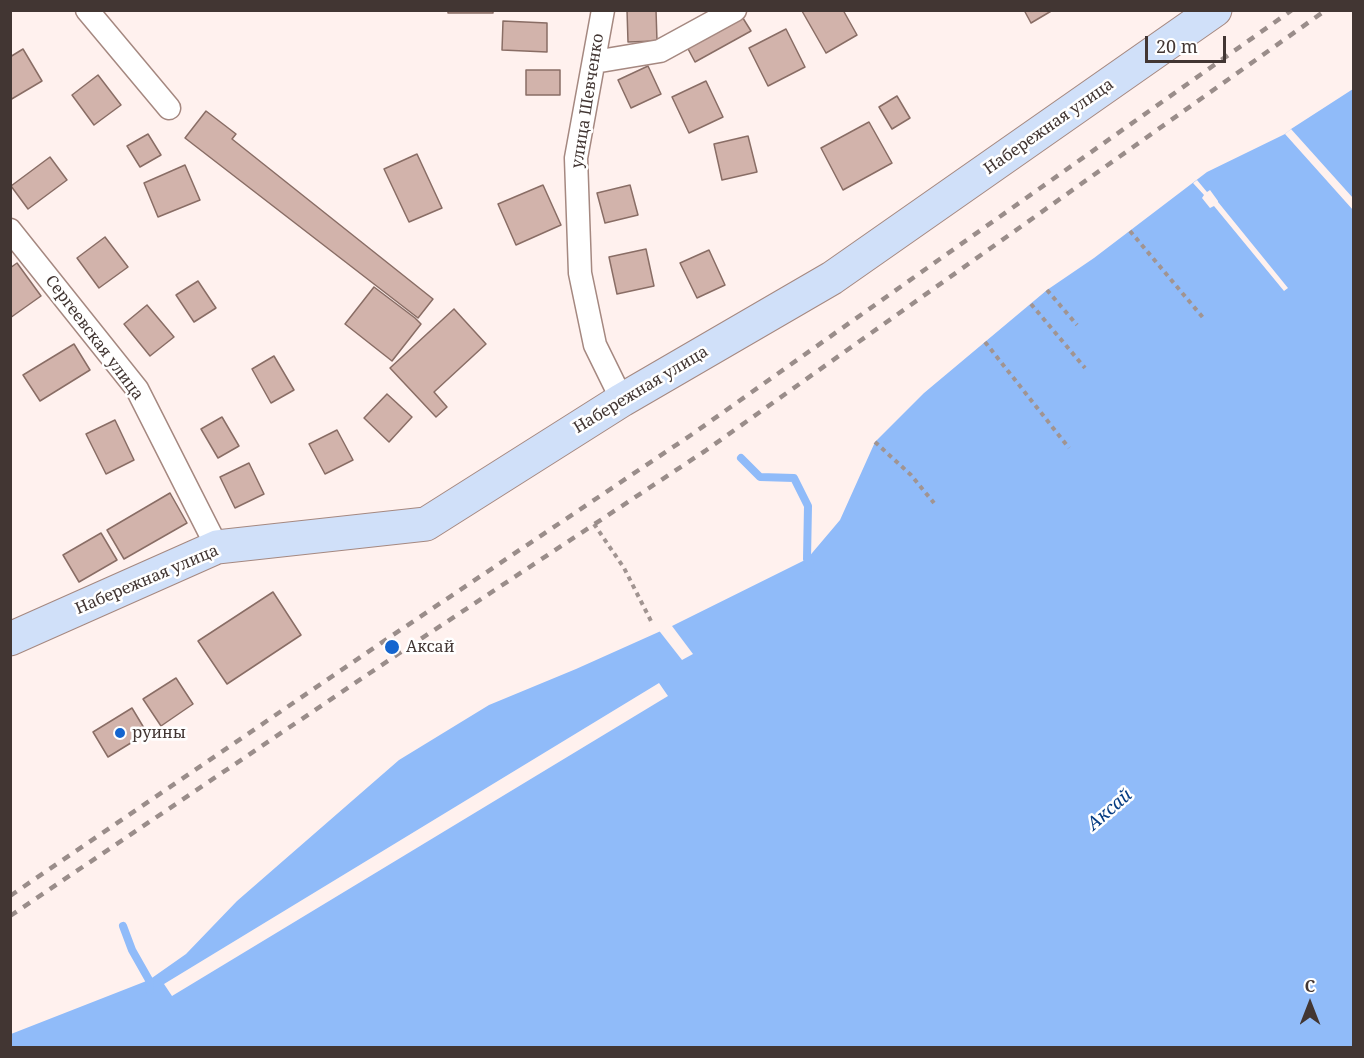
<!DOCTYPE html>
<meta charset="utf-8">
<style>
body{margin:0}
#map{position:relative;width:1364px;height:1058px;overflow:hidden;background:#fff1ee;font-family:"Noto Serif",serif}
canvas{display:block}
.frame{position:absolute;inset:0;border:12px solid #423633;pointer-events:none}
.north{position:absolute;left:1280px;top:974px;width:60px;height:60px;-webkit-text-stroke:4px #fff;paint-order:stroke;rotate:0deg;font-size:16px;font-weight:700;line-height:24px;text-align:center;color:#423633}
.north::after{content:'';display:block;margin:auto;width:21px;height:27px;background:#423633;clip-path:polygon(50% 0,100% 100%,50% 72%,0 100%)}
.scale{position:absolute;left:1145px;top:36px;width:81px;height:27px;box-sizing:border-box;border:3px solid #423633;border-top:0;padding-left:8px;font-size:18px;line-height:21px;white-space:nowrap;color:#423633;-webkit-text-stroke:4px #fff;paint-order:stroke}
</style>
<div id="map">
<canvas width="1364" height="1058"></canvas>
<div class="frame"></div>
<div class="north">С</div>
<div class="scale">20 m</div>
</div>
<script>
const c = document.querySelector('canvas').getContext('2d');
c.lineJoin = 'round';
function fillPath(path, color) { c.fillStyle = color; c.fill(path, 'evenodd'); }
const shape = rows => new Path2D(rows.map(r => 'M' + r).join(''));
function trace(path, color, width, dash) { c.strokeStyle = color; c.lineWidth = width; c.lineCap = dash ? 'butt' : 'round'; c.setLineDash(dash || []); c.stroke(path); }
function write(font, color, halo, rows, align = 'center') {
  c.font = font + ' "Noto Serif",serif'; c.lineWidth = 5; c.setLineDash([]); c.textBaseline = 'middle'; c.strokeStyle = halo; c.fillStyle = color; for (const [text, x, y, turn = 0] of rows) {
    c.save(); c.translate(x, y); c.rotate((+turn || 0) * Math.PI / 180); c.textAlign = isNaN(turn) ? turn : align; if (halo) c.strokeText(text, 0, 0); c.fillText(text, 0, 0); c.restore();
  }
}
fillPath(shape([
 [1353,89,1353,1047,11,1048,11,1034,149,980,186,954,237,901,399,760,489,705,576,669,672,626,807,559,840,520,875,442,924,393,1047,290,1094,258,1207,172,1285,134,1291,129]
]), '#90bbf9');
fillPath(shape([
 [1291,129,1353,198,1353,210,1285,134],
 [1197,180,1207,192,1210,190,1218,201,1218,202,1288,288,1284,291,1214,206,1210,208,1202,198,1204,195,1193,183],
 [670,623,672,626,693,654,682,660,657,628],
 [659,683,668,696,172,996,164,984]
]), '#fff1ee');
trace(shape([
 [741,458,760,477,794,478,808,506,807,559,811,568],
 [123,926,132,950,149,980,150,991]
]), '#90bbf9', 8);
const building = shape([
 [448,10,493,10,493,13,448,13,448,10],
 [627,10,656,10,657,41,628,42,627,10],
 [843,10,857,35,826,53,802,11,843,10],
 [1024,10,1053,10,1031,23,1024,10],
 [741,15,751,31,695,62,686,45,741,15],
 [503,21,547,23,547,52,502,50,503,21],
 [786,29,805,67,768,86,749,48,786,29],
 [23,49,42,81,10,100,10,57,23,49],
 [648,66,661,94,631,108,618,80,648,66],
 [526,70,560,70,560,95,526,95,526,70],
 [98,75,121,105,94,125,72,95,98,75],
 [706,81,723,117,689,133,672,97,706,81],
 [897,96,910,118,892,129,879,107,897,96],
 [206,111,236,134,232,139,433,299,418,318,185,138,206,111],
 [869,122,892,163,843,190,821,148,869,122],
 [148,134,161,155,140,167,127,146,148,134],
 [748,136,757,172,722,180,714,144,748,136],
 [417,154,442,208,409,222,384,169,417,154],
 [50,157,67,180,28,209,11,186,50,157],
 [185,165,200,200,158,217,144,183,185,165],
 [543,185,561,225,516,245,498,204,543,185],
 [630,185,638,215,605,223,597,193,630,185],
 [105,237,128,267,99,288,77,258,105,237],
 [646,249,654,286,617,294,609,257,646,249],
 [709,250,725,285,697,298,680,263,709,250],
 [17,263,41,296,10,318,10,268,17,263],
 [198,281,216,308,194,322,176,295,198,281],
 [374,287,415,318,421,324,392,361,345,324,374,287],
 [147,305,174,337,150,356,124,324,147,305],
 [454,309,486,344,434,392,447,407,436,417,390,368,454,309],
 [74,344,90,370,40,401,23,375,74,344],
 [274,356,294,390,271,403,252,369,274,356],
 [387,394,412,417,389,442,364,418,387,394],
 [222,417,239,446,218,458,201,429,222,417],
 [115,420,134,460,106,474,86,434,115,420],
 [337,430,353,460,325,474,309,444,337,430],
 [249,463,264,494,235,508,220,477,249,463],
 [170,493,187,523,124,559,107,530,170,493],
 [101,533,117,560,79,582,63,555,101,533],
 [273,592,301,635,227,684,198,641,273,592],
 [176,678,193,704,161,726,143,699,176,678],
 [132,708,147,733,108,757,93,732,132,708]
]);
fillPath(building, '#d2b3ab');
trace(building, '#896d65', 1.5);
const street = shape([
 [87,10,169,108],
 [603,10,576,158,580,273,595,345,622,400],
 [594,62,660,51,735,10],
 [10,230,137,389,217,547]
]);
const secondary = shape([
 [10,639,217,547,426,524,622,400,832,278,1215,10]
]);
trace(street, '#a58880', 25);
trace(secondary, '#a58880', 35);
trace(shape([
 [1130,231,1205,320],
 [1047,290,1077,325],
 [1031,304,1085,368],
 [985,342,1069,448],
 [875,442,911,475,934,503],
 [594,524,624,568,651,621]
]), '#a19491', 4, [4.5, 4.5]);
trace(street, '#fff', 22);
trace(secondary, '#d0e0f9', 33);
trace(shape([
 [10,896,387,639,691,435,1292,10],
 [10,916,398,654,705,451,1326,10]
]), '#9a8d8a', 4.5, [8, 8]);
for (const [x, y, r, color] of [
 [392,647,8,"#1465cf"],
 [120,733,6,"#1465cf"]
]) { const dot = new Path2D(); dot.arc(x, y, r, 0, 2 * Math.PI); c.fillStyle = color; c.fill(dot); trace(dot, '#fff', 2); }
write('16px', '#423633', '#fff', [
 ["улица Шевченко",588,101,-81],
 ["Набережная улица",1049,127,-35],
 ["Сергеевская улица",94,338,53],
 ["Набережная улица",641,390,-31],
 ["Набережная улица",147,580,-23]
]);
write('16px', '#423633', '#fff', [
 ["Аксай",406,647],
 ["руины",132,733]
], 'left');
write('italic 18px', '#053c82', '#fff', [
 ["Аксай",1110,810,-41]
]);
</script>
